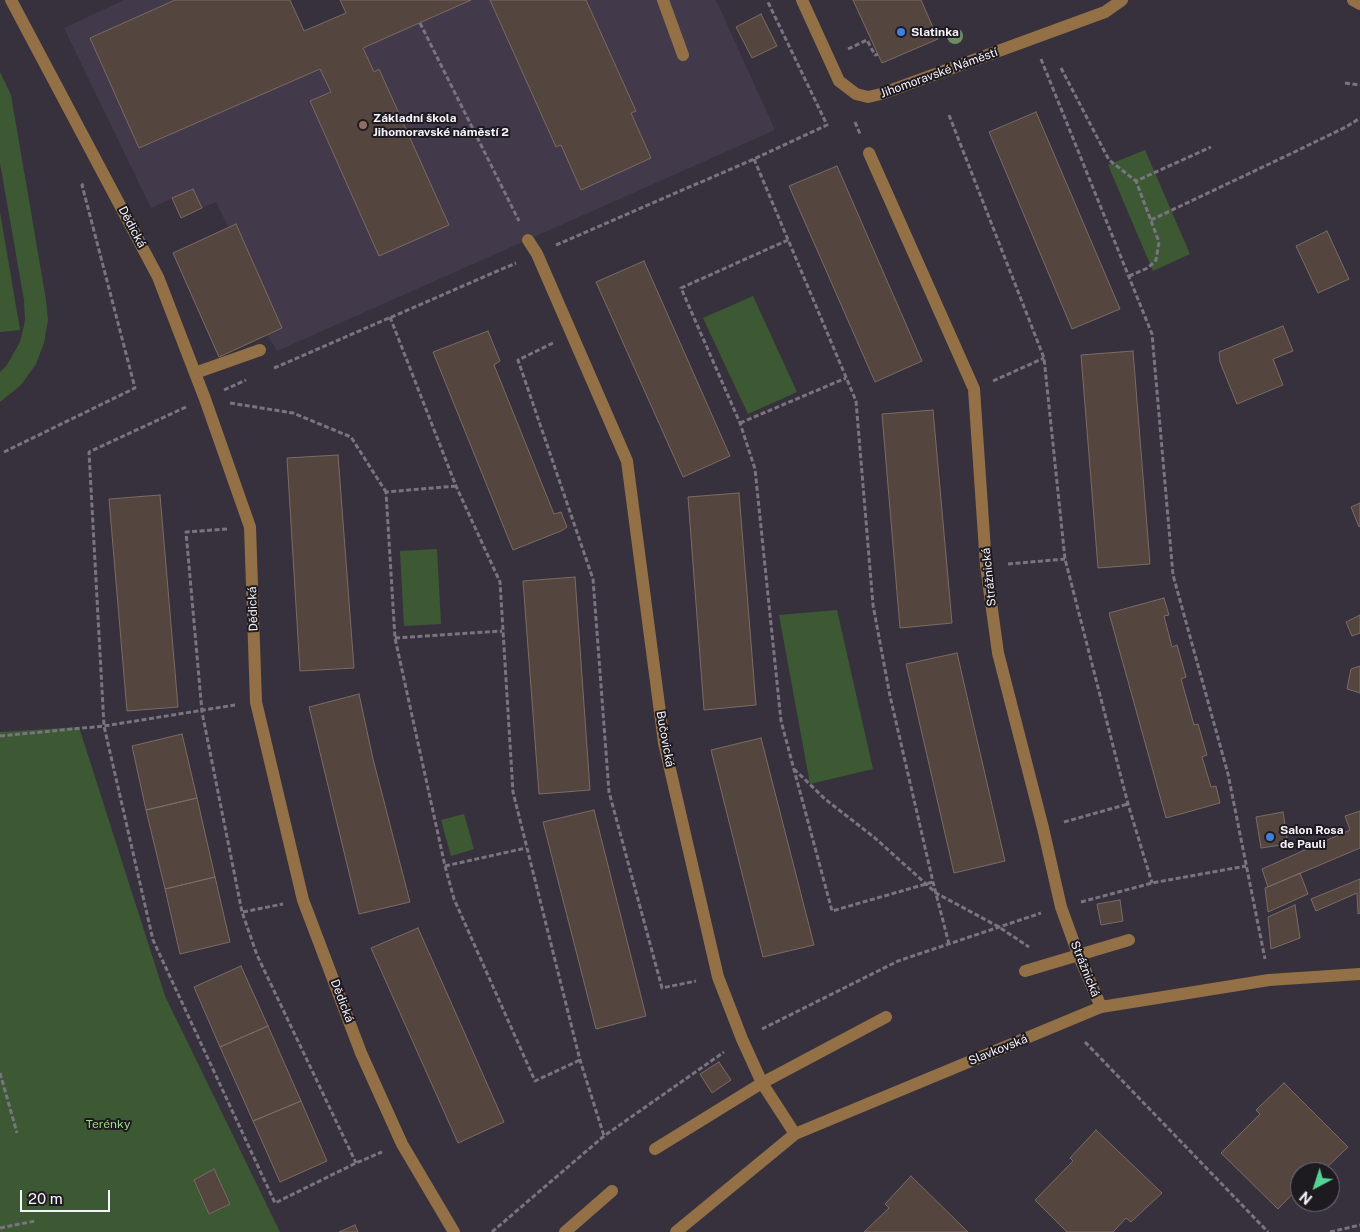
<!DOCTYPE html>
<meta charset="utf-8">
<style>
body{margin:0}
#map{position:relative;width:1360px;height:1232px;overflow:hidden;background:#37313d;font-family:"Public Sans",sans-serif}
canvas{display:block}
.north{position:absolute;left:1290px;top:1162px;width:50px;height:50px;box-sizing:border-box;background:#1d1a20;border:1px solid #747077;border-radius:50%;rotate:220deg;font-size:14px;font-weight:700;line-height:20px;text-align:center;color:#f6f2fa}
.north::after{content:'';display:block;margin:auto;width:18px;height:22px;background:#53d396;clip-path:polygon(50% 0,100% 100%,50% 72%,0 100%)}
.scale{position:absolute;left:20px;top:1190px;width:90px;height:22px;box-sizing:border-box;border:2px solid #f6f2fa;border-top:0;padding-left:6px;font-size:15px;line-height:18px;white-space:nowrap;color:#f6f2fa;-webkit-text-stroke:4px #1d1a20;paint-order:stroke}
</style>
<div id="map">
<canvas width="1360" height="1232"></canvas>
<div class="north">N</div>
<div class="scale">20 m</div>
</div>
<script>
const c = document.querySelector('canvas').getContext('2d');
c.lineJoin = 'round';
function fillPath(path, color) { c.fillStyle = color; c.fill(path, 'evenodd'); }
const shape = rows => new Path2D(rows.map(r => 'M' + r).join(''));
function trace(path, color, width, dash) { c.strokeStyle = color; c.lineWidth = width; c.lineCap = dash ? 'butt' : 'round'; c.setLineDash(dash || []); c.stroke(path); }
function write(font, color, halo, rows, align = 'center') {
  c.font = font + ' "Public Sans",sans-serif'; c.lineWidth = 4; c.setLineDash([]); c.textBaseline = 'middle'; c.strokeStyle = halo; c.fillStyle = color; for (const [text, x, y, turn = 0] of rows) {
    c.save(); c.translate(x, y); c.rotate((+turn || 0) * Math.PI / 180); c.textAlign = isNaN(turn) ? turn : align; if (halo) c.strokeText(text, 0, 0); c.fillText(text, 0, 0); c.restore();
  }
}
fillPath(shape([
 [124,0,290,0,304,31,346,13,340,0,716,0,775,130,277,351,267,334,219,357,173,253,228,227,216,202,202,208,193,189,151,208,64,28]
]), '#42394a');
fillPath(shape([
 [0,72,11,95,46,300,48,320,44,343,36,364,21,385,0,402,0,372,7,365,20,342,25,321,24,300,0,163],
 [1145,150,1190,254,1153,271,1108,165],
 [0,212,20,330,0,332],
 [753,296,797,392,748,414,703,318],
 [437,549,441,624,404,626,400,551],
 [837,610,873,769,810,784,779,615],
 [79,727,165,996,280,1232,0,1232,0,732],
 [464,814,474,849,451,856,441,820]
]), '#3c5934');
const building = shape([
 [175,0,290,0,304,31,346,13,340,0,471,0,363,48,374,72,379,69,449,225,379,256,310,101,331,92,320,69,139,148,90,38,175,0],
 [490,0,586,0,636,111,631,113,651,158,581,190,561,145,556,147,490,0],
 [853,0,921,0,938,39,882,63,853,0],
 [761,14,777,46,752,58,736,27,761,14],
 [1036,112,1120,309,1072,329,989,132,1036,112],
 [837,166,922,361,875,382,789,186,837,166],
 [193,189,202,208,181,218,172,198,193,189],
 [236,224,282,328,219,357,173,253,236,224],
 [1327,231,1349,279,1318,293,1296,246,1327,231],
 [644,261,730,456,683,477,596,282,644,261],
 [1283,326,1293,351,1273,359,1283,385,1237,404,1220,362,1219,352,1283,326],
 [488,331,500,361,494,365,554,514,561,512,567,527,561,531,513,550,433,352,488,331],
 [1133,351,1150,564,1098,568,1081,355,1133,351],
 [933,410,952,623,900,628,882,414,933,410],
 [338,455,354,668,300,671,287,458,338,455],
 [739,493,756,705,704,710,688,497,739,493],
 [160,495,178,707,127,711,109,499,160,495],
 [1360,503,1360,526,1359,527,1351,507,1360,503],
 [575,577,590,790,539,794,523,581,575,577],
 [1164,598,1169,615,1164,616,1172,647,1177,645,1186,677,1181,679,1194,725,1198,724,1207,755,1202,757,1211,787,1216,786,1220,803,1166,818,1109,613,1164,598],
 [1360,615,1360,633,1352,636,1346,622,1360,615],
 [957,653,1005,861,954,873,906,664,957,653],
 [1360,666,1360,693,1347,689,1351,669,1360,666],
 [359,694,373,759,410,902,359,914,309,707,359,694],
 [182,734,197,798,146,810,132,746,182,734],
 [761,738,814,945,763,957,711,750,761,738],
 [197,798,215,877,165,889,146,810,197,798],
 [594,810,646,1016,596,1029,543,822,594,810],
 [1360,811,1360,848,1268,887,1262,869,1350,830,1345,816,1360,811],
 [1283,812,1288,844,1261,848,1256,817,1283,812],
 [1300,873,1308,894,1268,912,1265,888,1300,873],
 [215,877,230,942,180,954,165,889,215,877],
 [1360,879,1360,913,1358,914,1357,893,1316,911,1311,899,1360,879],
 [1120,900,1123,921,1101,925,1097,904,1120,900],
 [1295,905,1300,938,1271,949,1268,917,1295,905],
 [418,928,504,1122,458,1143,371,948,418,928],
 [241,966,268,1026,220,1047,194,987,241,966],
 [268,1026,301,1101,253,1121,220,1047,268,1026],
 [719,1062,731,1080,712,1093,700,1074,719,1062],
 [1284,1083,1348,1147,1322,1172,1300,1172,1300,1186,1278,1209,1221,1153,1260,1114,1256,1110,1284,1083],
 [301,1101,327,1161,280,1182,253,1121,301,1101],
 [1096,1130,1162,1193,1131,1222,1126,1218,1113,1232,1067,1232,1035,1200,1073,1161,1070,1158,1096,1130],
 [214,1169,230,1204,209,1214,194,1180,214,1169],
 [911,1176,968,1232,864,1232,889,1208,885,1204,911,1176],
 [355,1225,358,1232,339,1232,355,1225]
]);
fillPath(building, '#54453f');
trace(building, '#7b6b65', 1);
trace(shape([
 [420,23,519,221],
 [848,49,867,40,875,55,878,54],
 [1041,59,1152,334,1173,575,1228,774,1265,959],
 [1061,68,1109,160,1136,181],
 [1345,83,1360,85],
 [949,115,1044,358,1065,559,1128,804,1152,883],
 [855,122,860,134],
 [754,159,856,401,873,605,890,696,933,882,949,944],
 [1151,220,1286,156,1346,127,1360,118],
 [788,240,681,288,740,423,755,469,781,721,832,911,933,882],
 [556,245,754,159,827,125,767,0],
 [1129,276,1148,268,1156,260,1159,242,1136,181,1211,147],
 [390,317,456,486,500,582,513,792,580,1060,604,1136],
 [553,343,518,360,593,579,609,792,662,988,696,981],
 [274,368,516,263],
 [993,381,1044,358],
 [224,390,246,380],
 [230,403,293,413,351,437,386,492],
 [186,407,89,452,104,726,153,940,275,1203,356,1163,382,1152],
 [740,423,846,378],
 [4,452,135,388,82,185,84,184],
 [456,486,386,492,395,638,445,866,454,899,535,1081,580,1060],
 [227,529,186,532,202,712,242,912,257,955,356,1163],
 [1008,564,1065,559],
 [395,638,502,631],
 [0,736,104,726,235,705],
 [794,769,825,799,875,838,936,893,999,927,1029,947],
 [1064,822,1128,804],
 [445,866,526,848],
 [1081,902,1152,883,1246,866],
 [243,912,283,904],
 [762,1029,898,961,1041,913],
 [1085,1042,1268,1232],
 [0,1073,17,1133],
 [0,1228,35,1221],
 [492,1232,604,1136,724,1052],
 [1330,1232,1360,1225]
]), '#79747e', 3, [5, 2.5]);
trace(shape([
 [11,0,158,277,205,399,250,527,256,702,303,900,361,1053,402,1144,454,1232],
 [663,0,683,55],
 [802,0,839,81,856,94,868,97,881,94,1105,12,1122,0],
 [1353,0,1360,4],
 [869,153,974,389,986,566,998,653,1043,828,1061,907,1078,954,1101,1007],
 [528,240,537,254,627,461,664,743,718,977,742,1039,762,1083,795,1134],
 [195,373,260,350],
 [1025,971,1129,940],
 [655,1149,762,1083,886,1017],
 [565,1232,612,1191],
 [676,1232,795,1134,1101,1007,1269,980,1360,974]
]), '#937046', 12);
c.fillStyle = '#6d8e65';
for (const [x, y] of [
 [955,36]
]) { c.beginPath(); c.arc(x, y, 8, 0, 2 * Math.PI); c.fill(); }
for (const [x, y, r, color] of [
 [901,32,5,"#3f7fe0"],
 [363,125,5,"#8d6e63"],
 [1270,837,5,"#3f7fe0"]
]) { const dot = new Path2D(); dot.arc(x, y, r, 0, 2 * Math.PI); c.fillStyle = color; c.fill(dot); trace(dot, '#1d1a20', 2); }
write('bold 12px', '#f6f2fa', '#1d1a20', [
 ["Slatinka",911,32],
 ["Základní škola",373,118],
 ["Jihomoravské náměstí 2",373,132],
 ["Salon Rosa",1280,830],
 ["de Pauli",1280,844]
], 'left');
write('12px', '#f6f2fa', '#1d1a20', [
 ["Jihomoravské Náměstí",939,73,-20],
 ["Dědická",132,227,62],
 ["Strážnická",989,577,-96],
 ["Dědická",253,609,-92],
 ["Bučovická",665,739,80],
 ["Strážnická",1085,969,68],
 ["Dědická",342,1001,69],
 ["Slavkovská",998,1050,-22]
]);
write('12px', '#99da85', '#1d1a20', [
 ["Terénky",108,1124]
]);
</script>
